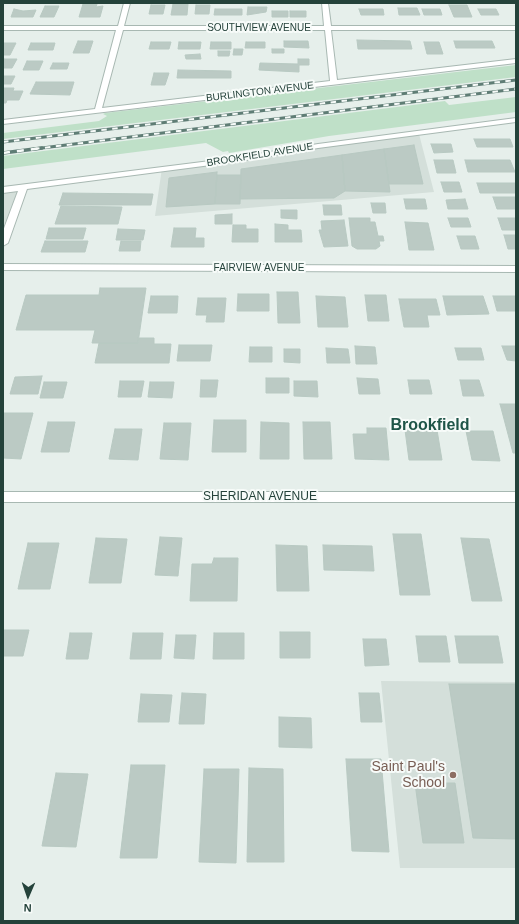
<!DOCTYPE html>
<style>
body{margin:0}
#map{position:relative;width:519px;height:924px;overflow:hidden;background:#e6efeb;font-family:Arial,sans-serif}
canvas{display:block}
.frame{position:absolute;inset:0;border:4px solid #24423a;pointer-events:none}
.north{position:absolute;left:8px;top:876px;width:40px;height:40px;-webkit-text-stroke:3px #f7fbf9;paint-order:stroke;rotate:182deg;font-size:11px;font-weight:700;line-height:16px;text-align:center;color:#24423a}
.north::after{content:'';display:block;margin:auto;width:14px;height:18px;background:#24423a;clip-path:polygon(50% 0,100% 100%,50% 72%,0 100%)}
</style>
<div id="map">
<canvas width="519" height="924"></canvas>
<div class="frame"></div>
<div class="north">N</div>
</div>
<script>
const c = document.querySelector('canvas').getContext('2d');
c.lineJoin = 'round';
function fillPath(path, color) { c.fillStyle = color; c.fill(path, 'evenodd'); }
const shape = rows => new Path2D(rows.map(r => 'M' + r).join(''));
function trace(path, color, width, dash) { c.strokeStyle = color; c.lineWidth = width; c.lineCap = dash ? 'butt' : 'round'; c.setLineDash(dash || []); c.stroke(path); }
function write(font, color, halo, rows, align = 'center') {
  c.font = font + ' Arial,sans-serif'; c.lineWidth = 4; c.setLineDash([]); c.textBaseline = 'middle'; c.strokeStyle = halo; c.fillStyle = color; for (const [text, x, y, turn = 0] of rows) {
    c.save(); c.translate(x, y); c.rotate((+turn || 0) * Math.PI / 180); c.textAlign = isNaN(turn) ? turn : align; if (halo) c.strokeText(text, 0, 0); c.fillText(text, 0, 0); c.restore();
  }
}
fillPath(shape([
 [419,134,434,192,155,216,162,168],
 [19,187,3,228,3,189],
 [381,681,516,682,516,868,400,868]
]), '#d4dfda');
fillPath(shape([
 [516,65,516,77,3,139,3,133,99,121,107,116,103,114,105,113],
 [516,97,516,112,329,136,229,153,228,151,223,152,206,143,3,169,3,156,445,101,449,105]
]), '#bfe0c8');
const building = shape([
 [83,4,97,4,96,7,103,6,100,17,79,17,83,4],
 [173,4,188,4,187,15,171,15,173,4],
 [151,5,165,5,163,14,149,14,151,5],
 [196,5,210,5,209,14,195,14,196,5],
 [449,5,467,5,472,17,454,17,449,5],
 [45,6,59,6,54,17,40,17,45,6],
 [248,7,267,7,266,12,247,15,248,7],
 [398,8,417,8,420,15,399,15,398,8],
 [14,9,23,11,36,10,33,17,11,17,14,9],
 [215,9,242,9,242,15,214,15,215,9],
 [359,9,383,9,384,15,361,15,359,9],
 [422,9,440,9,442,15,424,15,422,9],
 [478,9,496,9,499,15,481,15,478,9],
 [272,11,288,11,288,17,272,17,272,11],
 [290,11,306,11,306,17,290,17,290,11],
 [357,40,410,41,412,49,358,49,357,40],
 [78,41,93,41,89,53,73,53,78,41],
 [284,41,308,41,309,48,284,47,284,41],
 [454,41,492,41,495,48,456,48,454,41],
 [151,42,171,42,169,49,149,49,151,42],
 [179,42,201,42,200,49,178,49,179,42],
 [211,42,231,42,231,49,210,49,211,42],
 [246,42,265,42,265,48,245,48,246,42],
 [424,42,439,42,443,54,427,54,424,42],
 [3,43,16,43,10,55,3,55,3,43],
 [31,43,55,43,53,50,28,50,31,43],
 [234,49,243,49,242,55,233,55,234,49],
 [272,49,284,49,284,53,272,53,272,49],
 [218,51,230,51,229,56,218,56,218,51],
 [200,54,201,59,186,59,185,55,200,54],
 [4,59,17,59,12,68,3,68,4,59],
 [298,59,309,59,309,65,299,65,299,72,259,70,260,63,298,64,298,59],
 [27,61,43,61,39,70,23,70,27,61],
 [53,63,69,63,67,69,50,69,53,63],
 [178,70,231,71,231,78,177,78,178,70],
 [154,73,169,73,165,85,151,85,154,73],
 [3,76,15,76,11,84,3,84,3,76],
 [36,82,74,82,70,95,30,94,36,82],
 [3,88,14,88,13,91,23,91,19,100,7,100,6,103,3,103,3,88],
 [474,139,510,139,513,147,477,147,474,139],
 [431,144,451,144,453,152,434,153,431,144],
 [414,145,423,184,389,184,384,149,414,145],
 [384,149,390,192,345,191,342,155,384,149],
 [342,155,345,191,334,198,240,199,241,169,342,155],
 [434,160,453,160,456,173,437,173,434,160],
 [465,160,510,160,515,172,468,172,465,160],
 [217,172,215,204,166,207,169,178,217,172],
 [217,175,241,175,240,204,215,204,217,175],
 [441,182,459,182,462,192,444,192,441,182],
 [477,183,516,183,516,193,480,193,477,183],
 [63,193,153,194,151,205,59,205,63,193],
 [493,197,516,197,516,209,497,209,493,197],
 [404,199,425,199,427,209,406,209,404,199],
 [465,199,468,209,448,209,446,200,465,199],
 [371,203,385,203,386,213,373,213,371,203],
 [323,205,341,205,342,215,324,215,323,205],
 [61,206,122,207,118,224,55,224,61,206],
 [281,210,297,210,297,219,281,218,281,210],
 [232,214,232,224,215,224,215,215,232,214],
 [349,218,370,218,370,222,375,222,378,236,383,236,384,241,379,241,380,246,376,249,357,249,352,246,349,218],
 [448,218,468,218,471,227,451,227,448,218],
 [498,218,516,218,516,230,502,230,498,218],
 [344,220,348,246,324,247,319,230,322,230,321,221,344,220],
 [405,222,428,223,434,250,409,250,405,222],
 [275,224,288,225,288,230,301,230,302,242,275,242,275,224],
 [233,225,246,225,246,229,258,229,258,242,232,242,233,225],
 [49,228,86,228,83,239,46,239,49,228],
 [174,228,196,228,195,238,204,238,204,247,171,247,174,228],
 [118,229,145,230,143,240,116,240,118,229],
 [504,235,516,235,516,249,508,249,504,235],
 [457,236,475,236,479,249,461,249,457,236],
 [45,241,88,241,85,252,41,252,45,241],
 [121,241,141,241,140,251,119,251,121,241],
 [100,288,146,288,138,343,92,343,95,330,16,330,26,295,99,295,100,288],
 [277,292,298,292,300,323,278,323,277,292],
 [238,294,269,294,269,311,237,311,238,294],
 [365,295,386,295,389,321,368,321,365,295],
 [151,296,178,296,177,313,148,313,151,296],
 [316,296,345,297,348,327,318,327,316,296],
 [443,296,483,296,489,314,447,315,443,296],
 [493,296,516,296,516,311,497,311,493,296],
 [198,298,226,298,224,322,206,322,207,315,196,315,198,298],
 [399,299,436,299,440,315,427,315,429,327,404,327,399,299],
 [138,338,154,338,154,344,171,344,169,363,95,363,99,343,138,343,138,338],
 [179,345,212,345,210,361,177,361,179,345],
 [355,346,375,347,377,364,356,364,355,346],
 [502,346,516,346,516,361,507,360,502,346],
 [250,347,272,347,272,362,249,362,250,347],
 [326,348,348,349,350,363,327,363,326,348],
 [455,348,481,348,484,360,458,360,455,348],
 [284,349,300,349,300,363,284,362,284,349],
 [42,376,38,394,10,394,15,377,42,376],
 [266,378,289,378,289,393,266,393,266,378],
 [357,378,378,379,380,394,359,394,357,378],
 [201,380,218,380,216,397,200,397,201,380],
 [408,380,429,380,432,394,410,394,408,380],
 [460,380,479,380,484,396,463,396,460,380],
 [120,381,144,381,141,397,118,397,120,381],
 [294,381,317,381,318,397,294,396,294,381],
 [44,382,67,382,63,398,40,398,44,382],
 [150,382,174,382,172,398,148,397,150,382],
 [500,404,516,404,516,453,513,453,500,404],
 [3,413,33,413,21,459,3,458,3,413],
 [214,420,246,420,246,452,212,452,214,420],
 [48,422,75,422,69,452,41,452,48,422],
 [261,422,289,423,289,459,260,459,261,422],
 [303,422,330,422,332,459,304,459,303,422],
 [164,423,191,423,188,460,160,459,164,423],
 [367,428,386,428,389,460,355,459,353,434,367,434,367,428],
 [115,429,142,429,138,460,109,459,115,429],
 [405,430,437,430,442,460,409,460,405,430],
 [466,431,493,431,500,461,472,460,466,431],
 [393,534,421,534,430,595,400,595,393,534],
 [160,537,182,538,178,576,155,575,160,537],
 [96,538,127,539,121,583,89,583,96,538],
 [461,538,489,539,502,601,472,601,461,538],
 [28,543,59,543,50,589,18,589,28,543],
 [276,545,307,546,309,591,277,591,276,545],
 [323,545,372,546,374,571,324,570,323,545],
 [214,558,238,558,237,601,190,601,192,564,212,564,214,558],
 [3,630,29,630,23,656,3,656,3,630],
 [280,632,310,632,310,658,280,658,280,632],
 [70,633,92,633,88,659,66,659,70,633],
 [133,633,163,633,161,659,130,659,133,633],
 [214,633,244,633,244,659,213,659,214,633],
 [176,635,196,635,194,659,174,658,176,635],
 [416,636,446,636,450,662,419,662,416,636],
 [455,636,498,636,503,663,459,663,455,636],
 [363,639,386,639,389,665,365,666,363,639],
 [449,684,516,684,516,839,473,838,449,684],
 [182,693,206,694,204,724,179,724,182,693],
 [359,693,379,693,382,722,361,722,359,693],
 [141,694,172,695,169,722,138,722,141,694],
 [279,717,311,718,312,748,279,747,279,717],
 [346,759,381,759,389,852,352,851,346,759],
 [131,765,165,765,157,858,120,858,131,765],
 [249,768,283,769,284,862,247,862,249,768],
 [204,769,239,769,236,863,199,862,204,769],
 [56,773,88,774,76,847,42,846,56,773],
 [415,783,455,783,464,843,423,843,415,783]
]);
fillPath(building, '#bbcac4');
trace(building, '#b8c9c2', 1);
const minor = shape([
 [124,3,130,3,124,26,324,26,322,3,328,3,331,26,516,26,516,30,331,30,337,80,516,59,516,63,3,124,3,120,95,109,116,30,3,30,3,26,118,26,124,3],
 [123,30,325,30,330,81,102,108,123,30],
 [516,118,516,122,318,148,234,162,27,189,8,243,3,246,3,231,18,191,3,193,3,187,234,158,318,144,516,118],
 [3,264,516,266,516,272,3,270,3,264],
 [3,492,516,492,516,502,3,502,3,492]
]);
trace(minor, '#a8b8b2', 2);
fillPath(minor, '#fff');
const railFar1 = shape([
 [3,142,516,80],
 [34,149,516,89]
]);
const rail = shape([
 [3,153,42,148]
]);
trace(railFar1, '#5f7d75', 3);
trace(rail, '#5f7d75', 3.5);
trace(railFar1, '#f7fbf9', 2, [5.5]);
trace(rail, '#f7fbf9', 2.5, [7]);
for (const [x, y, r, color] of [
 [453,775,4,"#8d6e63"]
]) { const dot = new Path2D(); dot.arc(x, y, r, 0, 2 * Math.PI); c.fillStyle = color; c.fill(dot); trace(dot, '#f7fbf9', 1.5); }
write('10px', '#24423a', '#f7fbf9', [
 ["SOUTHVIEW AVENUE",259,28],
 ["BURLINGTON AVENUE",260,92,-7],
 ["BROOKFIELD AVENUE",260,155,-9],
 ["FAIRVIEW AVENUE",259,268]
]);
write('12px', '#24423a', '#f7fbf9', [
 ["SHERIDAN AVENUE",260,497]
]);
write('14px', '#785e54', '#f7fbf9', [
 ["Saint Paul's",445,767],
 ["School",445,783]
], 'right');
write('bold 16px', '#1f5548', '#f7fbf9', [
 ["Brookfield",430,426]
]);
</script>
